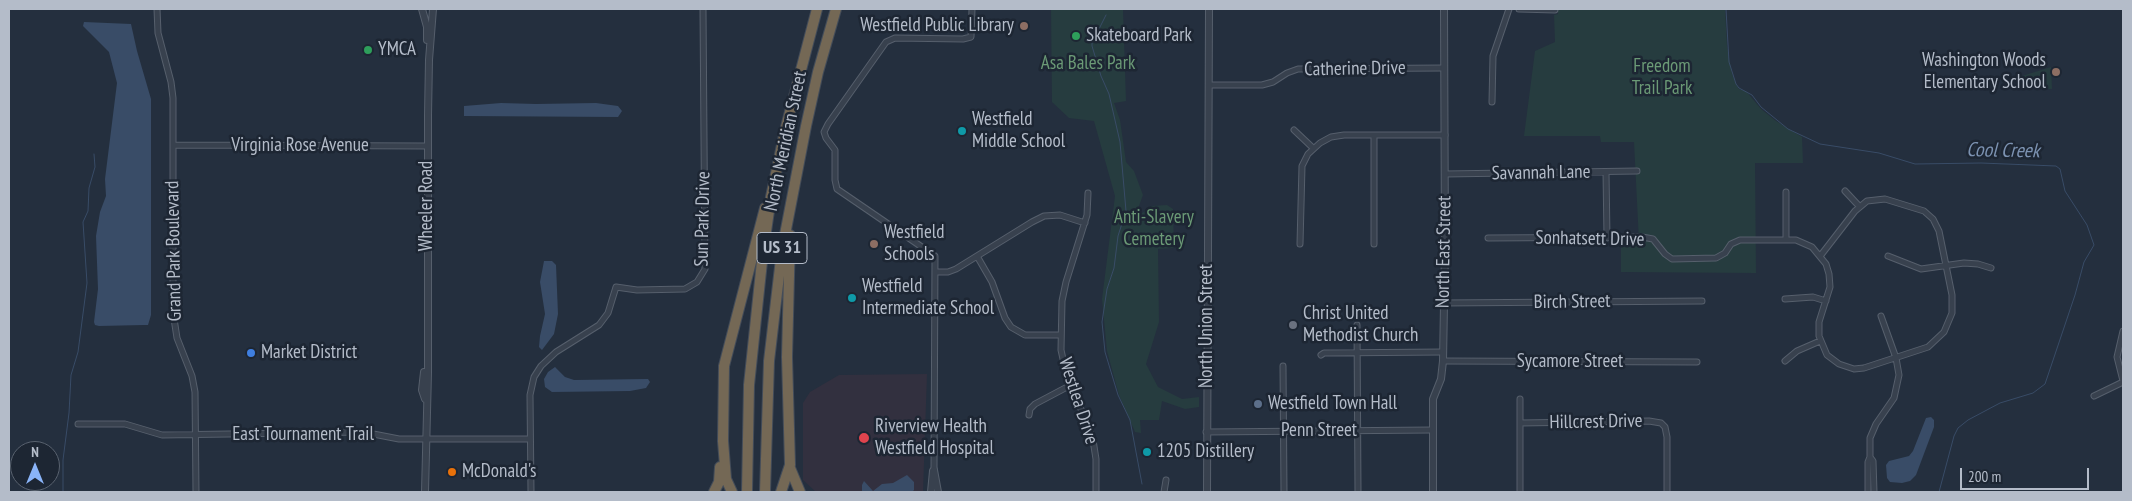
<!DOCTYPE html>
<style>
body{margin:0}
#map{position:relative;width:2132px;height:501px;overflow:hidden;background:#242f3e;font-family:"PT Sans Narrow",sans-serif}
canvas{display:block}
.frame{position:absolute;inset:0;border:10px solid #b4bcc9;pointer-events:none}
.north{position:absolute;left:10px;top:441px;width:50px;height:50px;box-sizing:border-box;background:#1d2633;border:1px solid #59626f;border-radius:50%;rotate:0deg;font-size:14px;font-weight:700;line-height:20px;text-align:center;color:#b4bcc9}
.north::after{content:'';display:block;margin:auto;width:18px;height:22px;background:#8ab4f8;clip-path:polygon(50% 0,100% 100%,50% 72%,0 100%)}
.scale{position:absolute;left:1960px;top:468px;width:129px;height:22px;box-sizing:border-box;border:2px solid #b4bcc9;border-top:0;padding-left:6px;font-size:15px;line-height:18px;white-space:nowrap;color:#b4bcc9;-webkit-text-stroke:4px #1d2633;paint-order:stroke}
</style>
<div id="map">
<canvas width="2132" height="501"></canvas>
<div class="frame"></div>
<div class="north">N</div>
<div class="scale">200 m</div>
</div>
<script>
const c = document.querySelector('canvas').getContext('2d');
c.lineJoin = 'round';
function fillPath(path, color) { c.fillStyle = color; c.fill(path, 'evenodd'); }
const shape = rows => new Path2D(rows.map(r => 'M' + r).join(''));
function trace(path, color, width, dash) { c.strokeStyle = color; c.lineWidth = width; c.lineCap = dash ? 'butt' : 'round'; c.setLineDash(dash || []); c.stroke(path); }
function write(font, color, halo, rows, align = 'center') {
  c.font = font + ' "PT Sans Narrow",sans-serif'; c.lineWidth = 5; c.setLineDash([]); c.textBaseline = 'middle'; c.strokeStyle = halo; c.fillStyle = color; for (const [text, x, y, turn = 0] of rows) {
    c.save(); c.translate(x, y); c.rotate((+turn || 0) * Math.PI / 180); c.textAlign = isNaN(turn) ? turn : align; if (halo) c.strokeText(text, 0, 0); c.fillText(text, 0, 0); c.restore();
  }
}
fillPath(shape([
 [927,374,923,492,816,492,803,480,803,403,810,392,839,375]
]), '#32303f');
fillPath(shape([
 [1051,9,1123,9,1126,101,1114,103,1120,120,1126,162,1134,171,1143,195,1136,214,1138,216,1152,206,1167,205,1173,209,1174,248,1158,249,1159,322,1146,364,1158,387,1182,399,1199,397,1199,407,1185,409,1162,401,1159,420,1140,420,1141,433,1135,432,1119,395,1107,351,1102,299,1115,196,1094,121,1069,118,1052,102],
 [1558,9,1725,9,1727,46,1732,74,1736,84,1739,89,1746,91,1761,109,1776,121,1802,137,1803,163,1755,163,1756,273,1621,272,1621,242,1639,242,1634,142,1601,142,1600,136,1524,136,1535,51,1555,42,1554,15,1558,14],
 [2051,67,2052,89,2016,88,2017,82,2022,76]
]), '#263c3f');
fillPath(shape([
 [84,22,131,24,137,51,151,99,151,315,148,325,144,325,99,326,95,325,94,322,98,289,96,236,100,212,106,196,105,179,117,83,109,52,83,26],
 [501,103,536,104,596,103,618,106,622,111,618,117,464,116,464,106],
 [544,261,552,261,556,265,558,314,554,334,542,350,539,347,540,336,545,314,540,282],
 [555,367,565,377,574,380,648,379,650,382,646,388,630,391,552,392,545,387,544,379,548,372],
 [1931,417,1934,420,1934,427,1916,475,1910,481,1902,483,1890,482,1887,478,1886,465,1889,461,1909,456,1913,451,1926,418],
 [907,475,914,482,914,490,912,492,862,492,862,485,864,481,873,491,882,484,893,483]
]), '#394c67');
trace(shape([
 [1726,9,1729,62,1736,84,1739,88,1752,95,1761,107,1788,129,1820,144,1879,153,1915,164,1981,163,2056,166,2060,169,2065,191,2087,225,2094,245,2084,262,2075,295,2045,384,2033,393,2000,403,1968,420,1958,428,1954,436,1939,492],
 [1106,15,1092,43,1092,46,1101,76,1109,94,1120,142,1126,211,1118,236,1114,268,1107,289,1102,322,1105,352,1118,395,1130,420,1142,484],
 [63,492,63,460,69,413,71,375,78,352,87,283,83,222,88,211,89,188,95,167,94,154]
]), '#394c67', 1);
const minor = shape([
 [157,9,158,33,171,82,173,98,173,312,177,338,192,376,195,392,196,492],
 [1519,9,1555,10],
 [1209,85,1262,85,1273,82,1287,73,1298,69,1444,68],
 [1492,102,1493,56,1509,9],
 [1294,130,1313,148],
 [173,145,427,146],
 [1606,172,1607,238],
 [1445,174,1637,171],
 [1845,191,1859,206],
 [1786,192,1786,239],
 [1088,193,1087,215,1066,282,1062,301,1061,350,1069,386,1084,415,1093,440,1096,459,1096,492],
 [1488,238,1642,237,1653,239,1665,254,1672,259,1716,258,1725,253,1731,244,1740,240,1796,240,1812,247,1826,264,1829,274,1830,287,1819,322,1819,336,1827,355,1839,364,1854,369,1864,368,1928,347,1944,332,1952,313,1952,295,1939,231,1933,219,1924,211,1885,199,1867,201,1855,211,1821,255],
 [1300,244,1302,166,1308,154,1320,143,1331,137,1344,135,1445,135],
 [1374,244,1374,135],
 [977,256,992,282,1005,318,1011,327,1025,335,1061,335],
 [1888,256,1921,269,1964,263,1978,264,1991,268],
 [936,272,948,272,956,269,1032,222,1044,216,1060,215,1085,223],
 [1785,299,1813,297,1826,301],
 [1443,303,1702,301],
 [1357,325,1358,492],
 [2123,331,2117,357,2123,381],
 [1321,355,1324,353,1443,352],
 [1443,361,1697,362],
 [1785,361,1797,351,1820,341],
 [1283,366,1284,492],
 [2094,396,2123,382],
 [1520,399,1520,492],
 [1029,415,1030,409,1035,404,1069,386],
 [1520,423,1649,421,1661,423,1665,427,1667,437,1667,492],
 [78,424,125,424,162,435,363,432,399,439,530,439],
 [1206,432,1432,430],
 [934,470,935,256,837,189,835,180,835,150,826,138,824,132,828,124,886,42,895,38,963,39,971,37,972,9],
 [531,492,530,395,534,377,541,366,556,352,599,325,608,313,616,287,637,290,685,289,697,282,705,269,703,9],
 [1164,492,1166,480],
 [1868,492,1868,462,1870,457],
 [1874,492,1873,461,1870,457,1870,438,1876,424,1894,398,1899,375,1896,358,1881,316]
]);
const tertiary = shape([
 [422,9,427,27,427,40],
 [424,372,422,390,425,399],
 [934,470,938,492],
 [425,492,428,373,428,115,429,60,433,9],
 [931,492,933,471],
 [1207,492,1209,9],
 [1433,492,1433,399,1441,379,1443,361,1445,248,1444,9]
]);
const motorway = shape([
 [790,468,800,492],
 [714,492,719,482,720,467],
 [732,492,726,479,723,441,724,366,765,208],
 [747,492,749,385,763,252,771,197,785,131,817,9],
 [765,492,769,361,782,250,806,126,818,72,836,9],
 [781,492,790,465,787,357,790,235]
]);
trace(minor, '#565f6c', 7);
trace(tertiary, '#565f6c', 8);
trace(motorway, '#434c59', 12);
trace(minor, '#38414e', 5);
trace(tertiary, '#38414e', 6);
trace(motorway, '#746855', 10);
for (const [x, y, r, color] of [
 [1024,26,5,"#8d6e63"],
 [1076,36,5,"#2e9e5b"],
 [368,50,5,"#2e9e5b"],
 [2056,72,5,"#8d6e63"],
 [962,131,5,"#0f9aa8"],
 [874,244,5,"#8d6e63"],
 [852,298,5,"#0f9aa8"],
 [1293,325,5,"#6b7280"],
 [251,353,5,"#3f7fe0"],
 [1258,404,5,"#5c6f8a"],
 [864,438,6,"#e0444e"],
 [1147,452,5,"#0f9aa8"],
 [452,472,5,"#e8710a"]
]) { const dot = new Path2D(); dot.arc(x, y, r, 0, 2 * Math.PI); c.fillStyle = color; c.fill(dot); trace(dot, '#1d2633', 2); }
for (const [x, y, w] of [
 [782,248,50]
]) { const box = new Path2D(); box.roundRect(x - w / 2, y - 15.5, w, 31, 4); c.fillStyle = '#1d2633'; c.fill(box); trace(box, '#b4bcc9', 1); }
write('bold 18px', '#b4bcc9', null, [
 ["US 31",782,248]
]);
write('19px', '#b4bcc9', '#1d2633', [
 ["Westfield Public Library",1014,26,"right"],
 ["Skateboard Park",1086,36],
 ["YMCA",378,50],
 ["Washington Woods",2046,61,"right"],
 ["Elementary School",2046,83,"right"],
 ["Westfield",972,120],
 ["Middle School",972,142],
 ["Westfield",884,233],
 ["Schools",884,255],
 ["Westfield",862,287],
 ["Intermediate School",862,309],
 ["Christ United",1303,314],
 ["Methodist Church",1303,336],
 ["Market District",261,353],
 ["Westfield Town Hall",1268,404],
 ["Riverview Health",875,427],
 ["Westfield Hospital",875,449],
 ["1205 Distillery",1157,452],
 ["McDonald's",462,472]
], 'left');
write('19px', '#6b9a76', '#1d2633', [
 ["Asa Bales Park",1088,64],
 ["Freedom",1662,67],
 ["Trail Park",1662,89],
 ["Anti-Slavery",1154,218],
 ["Cemetery",1154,240]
]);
write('19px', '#b4bcc9', '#1d2633', [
 ["Catherine Drive",1355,69,-1],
 ["North Meridian Street",786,141,-78],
 ["Virginia Rose Avenue",300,146],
 ["Savannah Lane",1541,173,-1],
 ["Wheeler Road",427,206,-90],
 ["Sun Park Drive",703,219,-89],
 ["Sonhatsett Drive",1590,239,1],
 ["Grand Park Boulevard",174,251,-91],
 ["North East Street",1444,252,-89],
 ["Birch Street",1572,302,-1],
 ["North Union Street",1207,326,-90],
 ["Sycamore Street",1570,362],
 ["Westlea Drive",1078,401,72],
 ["Hillcrest Drive",1596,422,-1],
 ["Penn Street",1319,431],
 ["East Tournament Trail",303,435]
]);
write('italic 20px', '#7c92b1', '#1d2633', [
 ["Cool Creek",2003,151,1]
]);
</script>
